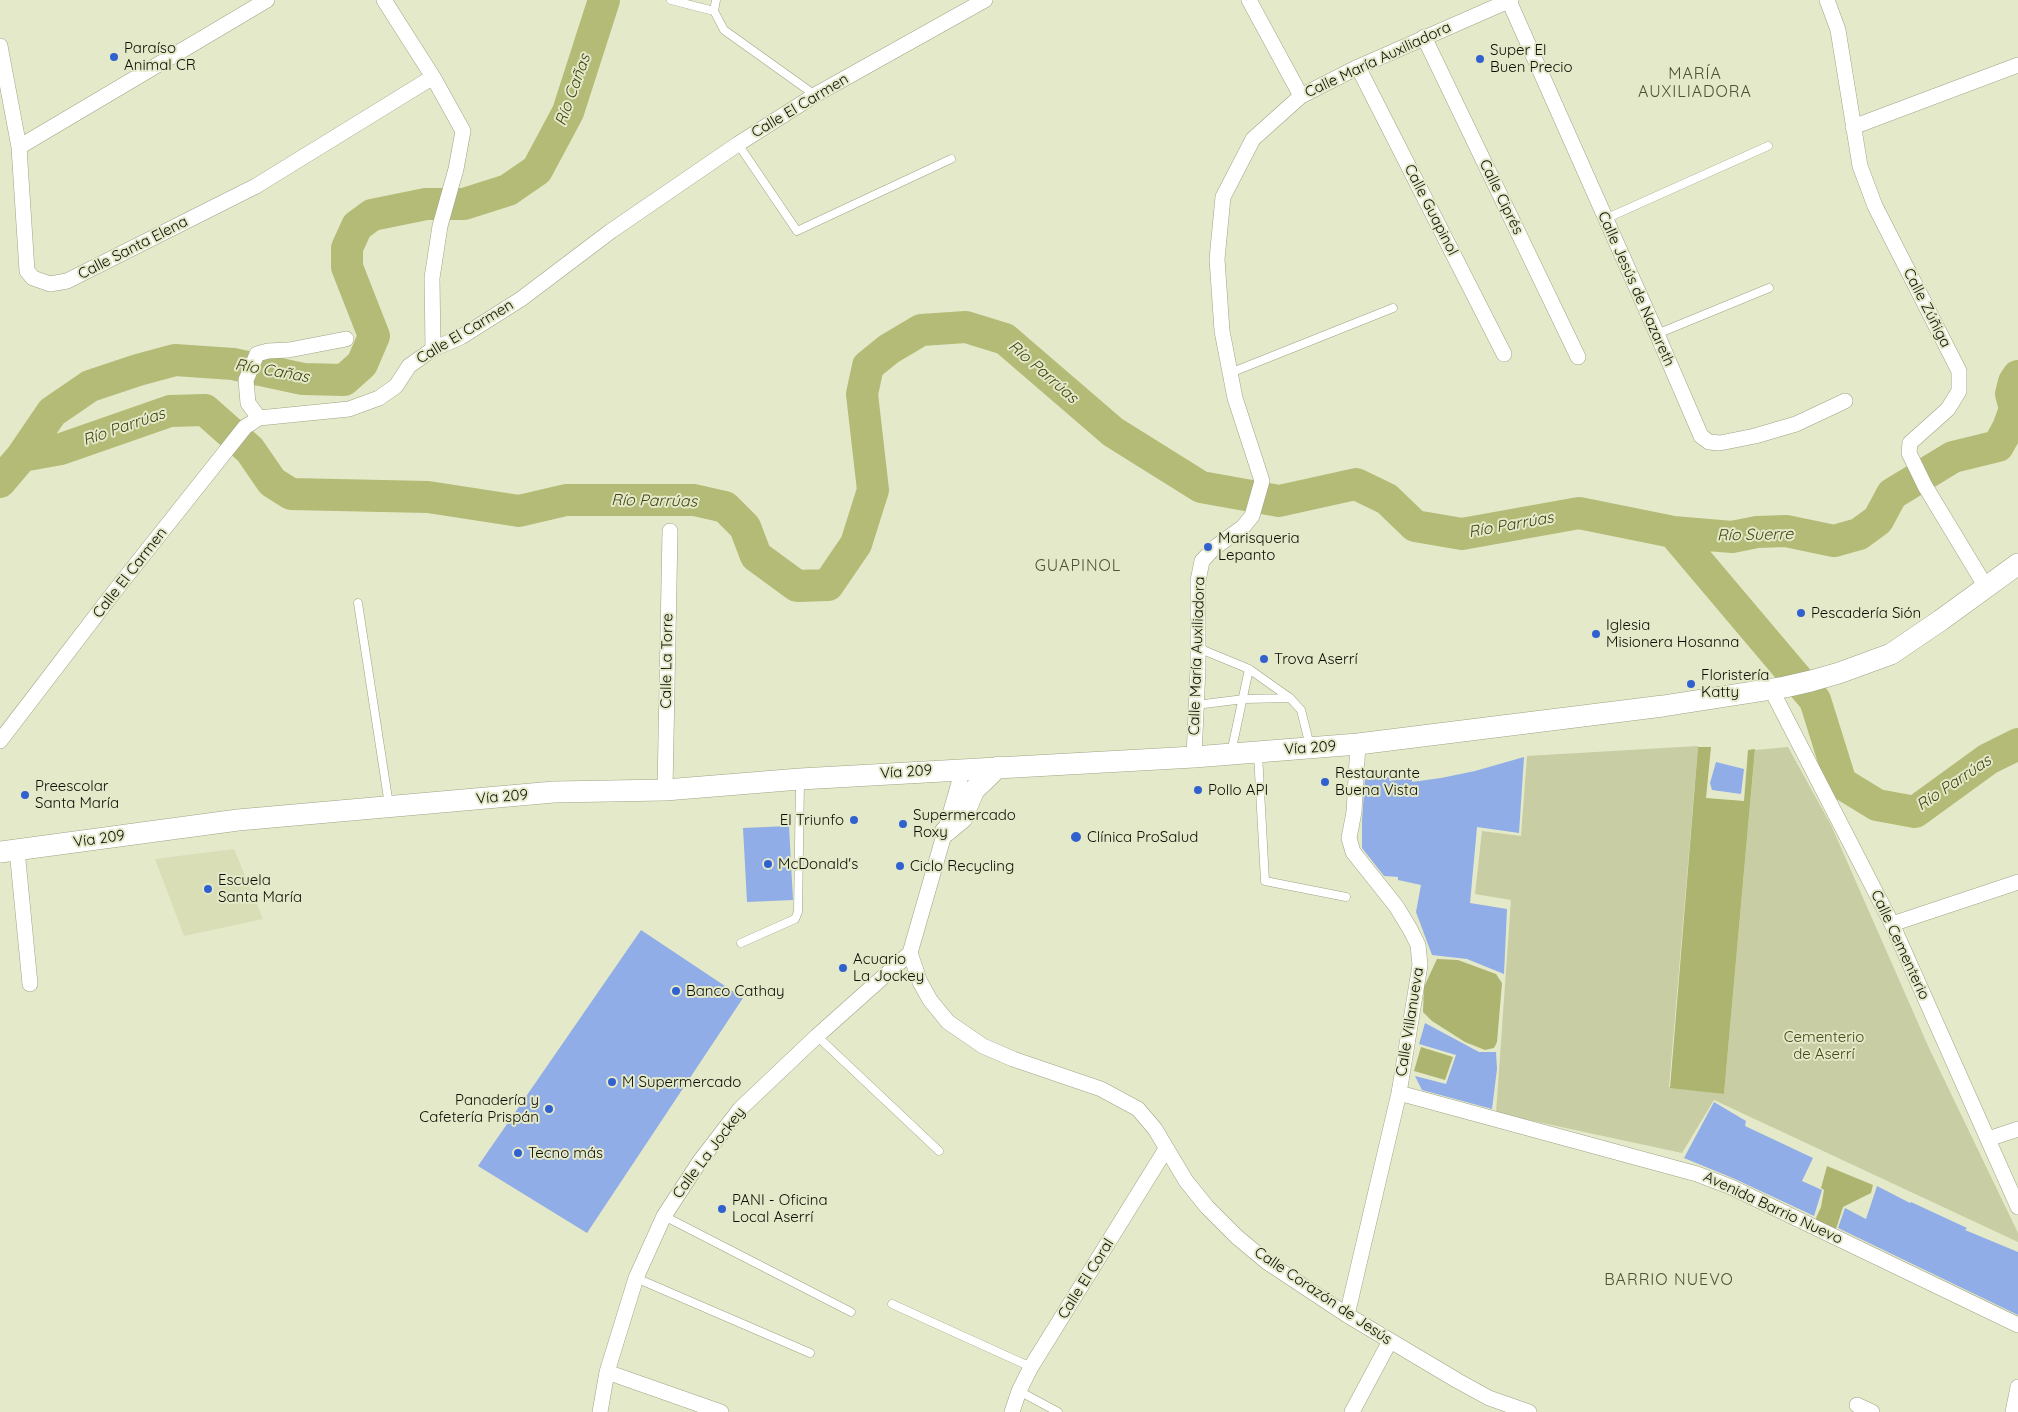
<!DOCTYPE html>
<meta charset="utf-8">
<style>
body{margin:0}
canvas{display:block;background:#e4e9c9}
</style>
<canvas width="2018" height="1412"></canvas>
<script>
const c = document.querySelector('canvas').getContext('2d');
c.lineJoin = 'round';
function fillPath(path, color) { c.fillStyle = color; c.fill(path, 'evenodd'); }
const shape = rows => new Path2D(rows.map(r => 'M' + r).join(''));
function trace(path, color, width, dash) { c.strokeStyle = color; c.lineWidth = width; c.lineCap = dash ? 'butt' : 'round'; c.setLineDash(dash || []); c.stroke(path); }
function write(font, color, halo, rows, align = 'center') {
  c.font = font + ' Quicksand,sans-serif'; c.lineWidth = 4; c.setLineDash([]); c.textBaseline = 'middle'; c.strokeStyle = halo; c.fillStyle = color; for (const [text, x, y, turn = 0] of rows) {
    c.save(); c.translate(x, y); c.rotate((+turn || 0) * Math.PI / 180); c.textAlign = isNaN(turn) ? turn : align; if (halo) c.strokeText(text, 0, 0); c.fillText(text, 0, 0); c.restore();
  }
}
fillPath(shape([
 [234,849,263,919,184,936,155,859]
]), '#d9deb7');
fillPath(shape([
 [1698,746,1669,1087,1724,1094,1755,750,1788,747,1831,825,1929,1048,2018,1233,2018,1242,1714,1100,1682,1153,1496,1113,1511,900,1475,894,1482,831,1521,836,1527,756]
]), '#c8cda3');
fillPath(shape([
 [1698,747,1711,747,1706,798,1744,801,1748,750,1755,749,1724,1094,1670,1088],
 [1437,959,1458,960,1496,974,1502,983,1497,1042,1494,1048,1485,1050,1465,1042,1432,1021,1423,1012,1424,987],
 [1421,1047,1453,1057,1445,1080,1414,1071],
 [1827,1166,1873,1185,1871,1193,1843,1207,1836,1229,1818,1223,1816,1218,1821,1207,1824,1190,1821,1188]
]), '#adb470');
trace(shape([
 [22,456,61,449,170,411,205,410,250,450,272,482,291,494,428,497,519,511,566,500,694,500,725,507,745,527,756,556,797,586,828,585,856,544,873,490,862,394,868,366,889,349,921,330,966,327,1005,339,1113,432,1201,487,1279,501,1356,484,1387,499,1415,526,1462,534,1579,513,1673,532,1815,700,1841,783,1877,805,1915,812,1988,759,2018,744],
 [0,482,22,456,52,412,90,386,138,370,175,360,233,364,303,379,344,380,362,364,374,336,347,267,347,248,357,226,372,215,426,204,464,204,508,190,537,170,568,112,604,0],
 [1673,532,1732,537,1757,532,1786,531,1834,541,1859,534,1878,520,1892,494,1953,457,1998,446,2008,428,2015,409,2011,394,2014,382,2018,376]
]), '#b4bb77', 32);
fillPath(shape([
 [1524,757,1519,833,1477,827,1470,903,1507,909,1504,974,1467,959,1432,955,1416,912,1421,885,1398,880,1398,877,1384,876,1362,848,1362,821,1365,778,1390,777,1389,781,1412,778,1412,782,1441,778,1475,771],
 [1716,762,1744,769,1741,794,1712,790,1710,783],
 [789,826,793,900,747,902,743,828],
 [641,930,743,998,587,1233,478,1166],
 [1425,1023,1479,1052,1496,1052,1497,1069,1492,1109,1422,1090,1415,1076,1446,1084,1456,1055,1419,1044],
 [1714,1102,1746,1121,1745,1126,1813,1158,1802,1181,1822,1190,1814,1216,1735,1179,1684,1158],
 [1877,1186,1910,1203,1911,1202,1967,1228,1965,1230,2018,1252,2018,1315,1838,1228,1845,1208,1866,1219]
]), '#90ade8');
const service = shape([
 [671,0,714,11],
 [716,0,714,11,724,30,815,95],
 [738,144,797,231,951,159],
 [1605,219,1768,146],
 [1657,334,1769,288],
 [1230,373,1393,308],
 [358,603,389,805],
 [1198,648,1249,669,1290,698,1301,710,1310,746],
 [1196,705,1244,699,1290,698],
 [1231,753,1249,669],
 [1258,754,1265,881,1346,897],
 [741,943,795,919,798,912,800,781],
 [817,1036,939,1151],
 [664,1216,851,1312],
 [636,1278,810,1353],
 [892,1304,1031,1367],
 [1019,1391,1058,1412]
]);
const minor = shape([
 [384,0,433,77,463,131,456,169,440,226,432,278,433,349],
 [1249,0,1301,96],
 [1827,0,1838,30,1860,166,1875,206,1959,371,1959,391,1948,409,1910,443,1909,453,1925,486,1986,587],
 [1509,1,1657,334,1701,436,1709,442,1720,443,1755,436,1796,424,1845,401],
 [1424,37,1578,357],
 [0,46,19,147,27,271,33,278,50,284,67,281,256,186,433,77],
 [1358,67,1504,354],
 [1853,127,2018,65],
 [19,147,267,0],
 [259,418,248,403,246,380,257,354,268,351,289,350,346,339],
 [1771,689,1892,924,2018,1207],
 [0,741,114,592,245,427,259,418,349,409,379,398,396,386,409,366,433,349,461,337,521,299,611,231,738,144,815,95,985,0],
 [1194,757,1198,667,1198,581,1202,561,1214,548,1243,527,1252,516,1262,481,1235,398,1222,331,1217,259,1223,197,1253,139,1301,96,1358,67,1511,0],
 [963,769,910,953,920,982,930,1000,948,1022,983,1046,1013,1059,1101,1089,1138,1109,1155,1129,1186,1181,1207,1207,1237,1237,1267,1262,1347,1315,1458,1381,1489,1398,1529,1412],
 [665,790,670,531],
 [17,850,30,984],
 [1892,924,2018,882],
 [1399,1093,1697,1174,1731,1187,2018,1325],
 [1988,1139,2018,1129],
 [1347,1315,1399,1093,1420,965,1418,945,1410,929,1396,906,1353,852,1349,838,1354,812,1358,744],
 [607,1372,721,1412],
 [1857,1405,1872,1412],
 [600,1412,607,1372,636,1278,664,1216,700,1161,740,1109,817,1036,910,953],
 [1012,1412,1019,1391,1031,1367,1166,1149],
 [1352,1412,1390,1341],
 [2013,1412,2018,1387]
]);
const secondary = shape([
 [945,832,962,818,974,790,998,767],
 [0,852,238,820,554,792,665,790,800,779,1194,757,1358,744,1663,706,1785,687,1811,681,1839,673,1891,654,1941,620,2018,564]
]);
trace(service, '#9fa385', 9);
trace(minor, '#9fa385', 16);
trace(secondary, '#9fa385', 22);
trace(service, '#fff', 8);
trace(minor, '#fff', 15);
trace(secondary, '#fff', 21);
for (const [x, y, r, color] of [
 [114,57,5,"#3160cf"],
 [1480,59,5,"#3160cf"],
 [1208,547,5,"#3160cf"],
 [1801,613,5,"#3160cf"],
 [1596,634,5,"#3160cf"],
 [1264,659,5,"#3160cf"],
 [1691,684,5,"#3160cf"],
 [1325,782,5,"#3160cf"],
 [1198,790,5,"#3160cf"],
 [25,795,5,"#3160cf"],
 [854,820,5,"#3160cf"],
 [903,824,5,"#3160cf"],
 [1076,837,6,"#3160cf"],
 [768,864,5,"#3160cf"],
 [900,866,5,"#3160cf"],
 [208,889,5,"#3160cf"],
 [843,968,5,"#3160cf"],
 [676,991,5,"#3160cf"],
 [612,1082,5,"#3160cf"],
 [549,1109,5,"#3160cf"],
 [518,1153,5,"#3160cf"],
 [722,1209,5,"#3160cf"]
]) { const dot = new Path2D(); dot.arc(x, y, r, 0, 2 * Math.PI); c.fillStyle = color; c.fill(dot); trace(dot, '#e4e9c9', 2); }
write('15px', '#0c0d04', '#e4e9c9', [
 ["Paraíso",124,48],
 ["Animal CR",124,65],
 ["Super El",1490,50],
 ["Buen Precio",1490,67],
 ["Marisqueria",1218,538],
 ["Lepanto",1218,555],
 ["Pescadería Sión",1811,613],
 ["Iglesia",1606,625],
 ["Misionera Hosanna",1606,642],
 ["Trova Aserrí",1274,659],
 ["Floristería",1701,675],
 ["Katty",1701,692],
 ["Restaurante",1335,773],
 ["Buena Vista",1335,790],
 ["Preescolar",35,786],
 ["Santa María",35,803],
 ["Pollo API",1208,790],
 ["Supermercado",913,815],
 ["Roxy",913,832],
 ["El Triunfo",844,820,"right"],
 ["Clínica ProSalud",1087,837],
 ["McDonald's",778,864],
 ["Ciclo Recycling",910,866],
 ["Escuela",218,880],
 ["Santa María",218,897],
 ["Acuario",853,959],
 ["La Jockey",853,976],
 ["Banco Cathay",686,991],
 ["M Supermercado",622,1082],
 ["Panadería y",539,1100,"right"],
 ["Cafetería Prispán",539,1117,"right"],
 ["Tecno más",528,1153],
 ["PANI - Oficina",732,1200],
 ["Local Aserrí",732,1217]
], 'left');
write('15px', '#0c0d04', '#e4e9c9', [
 ["Calle María Auxiliadora",1378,60,-25],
 ["Calle El Carmen",800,106,-31],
 ["Calle Ciprés",1501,197,64],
 ["Calle Guapinol",1431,210,63],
 ["Calle Santa Elena",133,248,-27],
 ["Calle Jesús de Nazareth",1636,289,66],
 ["Calle Zúñiga",1927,308,63],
 ["Calle El Carmen",465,332,-31],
 ["Calle El Carmen",130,573,-52],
 ["Calle María Auxiliadora",1197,656,-88],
 ["Calle La Torre",667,661,-89],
 ["Vía 209",1310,748,-4],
 ["Vía 209",906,772,-4],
 ["Vía 209",502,797,-5],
 ["Vía 209",99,839,-8],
 ["Calle Cementerio",1900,945,65],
 ["Calle Villanueva",1410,1022,-81],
 ["Calle La Jockey",709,1153,-53],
 ["Avenida Barrio Nuevo",1773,1208,25],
 ["Calle El Coral",1086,1279,-58],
 ["Calle Corazón de Jesús",1323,1296,34]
]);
write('15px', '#444814', '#e4e9c9', [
 ["Cementerio",1824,1037],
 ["de Aserrí",1824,1054]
]);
c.letterSpacing = '1px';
write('16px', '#4e5136', '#e4e9c9', [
 ["MARÍA",1695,74],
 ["AUXILIADORA",1695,92],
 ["GUAPINOL",1078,566],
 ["BARRIO NUEVO",1669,1280]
]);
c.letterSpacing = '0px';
write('italic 16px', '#404410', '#e4e9c9', [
 ["Río Cañas",573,90,-70],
 ["Río Cañas",272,371,10],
 ["Río Parrúas",1043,372,41],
 ["Río Parrúas",124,427,-19],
 ["Río Parrúas",654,501,1],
 ["Río Parrúas",1511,525,-10],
 ["Río Suerre",1755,535,-1],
 ["Río Parrúas",1954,783,-34]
]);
</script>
